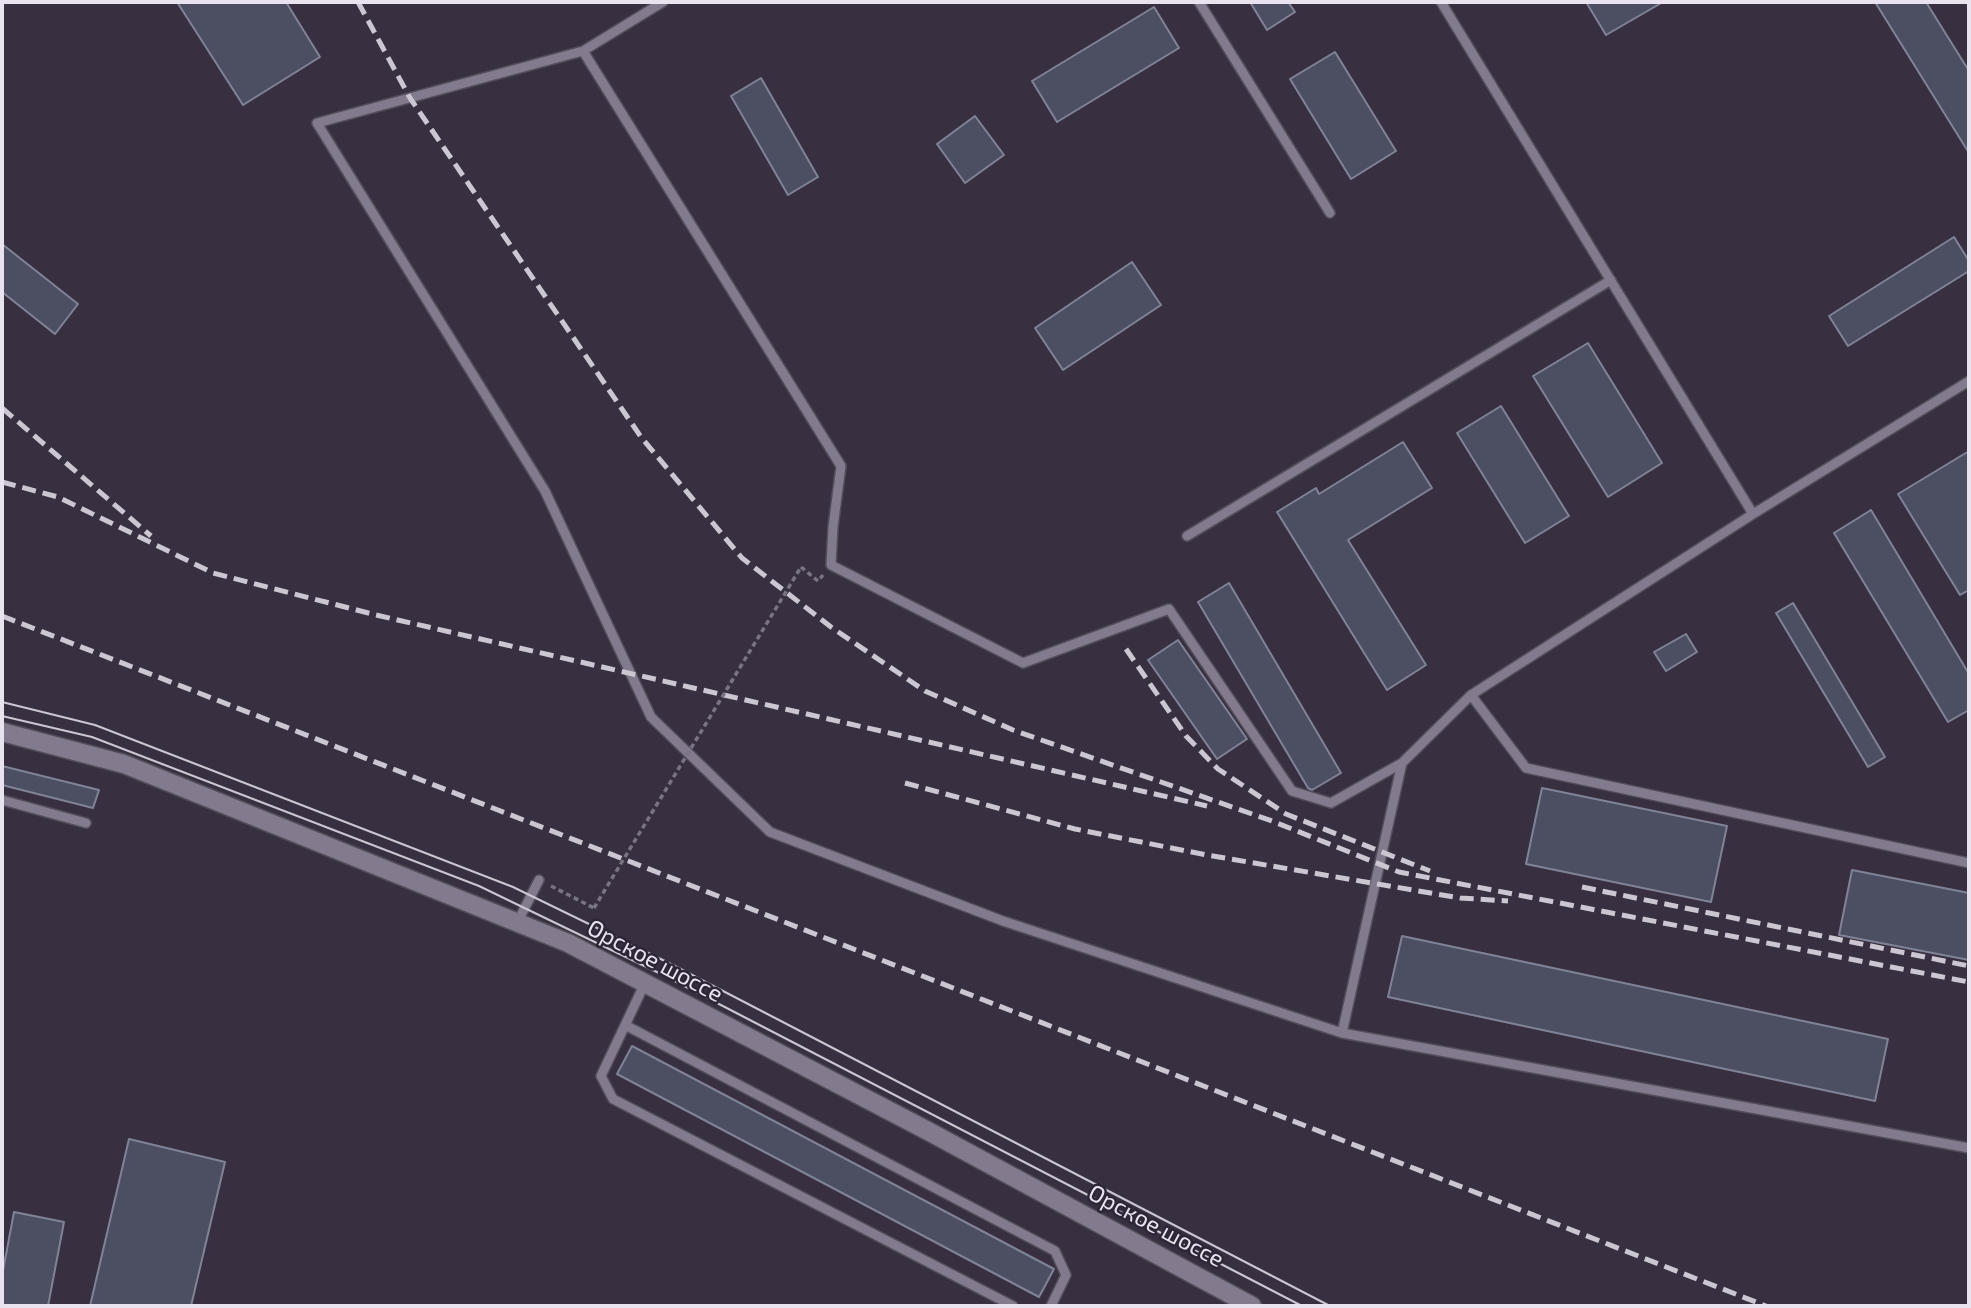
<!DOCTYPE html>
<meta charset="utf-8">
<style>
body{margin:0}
#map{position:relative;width:1971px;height:1308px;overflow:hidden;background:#383040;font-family:"Exo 2",sans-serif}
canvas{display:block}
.frame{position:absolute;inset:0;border:4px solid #e8e3ee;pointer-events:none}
</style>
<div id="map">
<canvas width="1971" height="1308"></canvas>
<div class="frame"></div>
</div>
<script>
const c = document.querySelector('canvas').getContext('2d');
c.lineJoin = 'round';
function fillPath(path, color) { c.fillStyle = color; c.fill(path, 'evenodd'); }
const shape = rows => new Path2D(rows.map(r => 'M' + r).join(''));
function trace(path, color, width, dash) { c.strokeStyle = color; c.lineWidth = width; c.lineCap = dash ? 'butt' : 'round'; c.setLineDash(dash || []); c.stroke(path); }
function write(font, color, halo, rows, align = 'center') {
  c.font = font + ' "Exo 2",sans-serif'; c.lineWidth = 5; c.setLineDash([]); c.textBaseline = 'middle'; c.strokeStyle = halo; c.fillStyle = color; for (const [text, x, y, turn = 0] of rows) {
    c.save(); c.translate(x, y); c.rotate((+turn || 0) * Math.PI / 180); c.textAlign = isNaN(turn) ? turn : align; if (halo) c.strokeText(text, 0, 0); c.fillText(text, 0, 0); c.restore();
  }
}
const building = shape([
 [177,2,286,2,320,57,243,105,177,2],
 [1250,2,1288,2,1295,12,1267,30,1250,2],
 [1586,2,1663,2,1606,35,1586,2],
 [1875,2,1926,2,1969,71,1969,153,1875,2],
 [1154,7,1179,48,1057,122,1032,81,1154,7],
 [1335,52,1396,151,1351,179,1290,79,1335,52],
 [761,78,818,177,788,195,731,96,761,78],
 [975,116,1004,155,965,183,937,144,975,116],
 [1954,237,1969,261,1969,271,1848,346,1829,316,1954,237],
 [2,244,78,304,55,334,2,292,2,244],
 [1132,262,1161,305,1063,370,1035,328,1132,262],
 [1588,343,1662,463,1608,497,1533,376,1588,343],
 [1501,406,1569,516,1525,543,1457,433,1501,406],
 [1403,442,1432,488,1348,540,1426,665,1387,690,1277,512,1316,488,1319,494,1403,442],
 [1969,451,1969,590,1960,595,1898,494,1969,451],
 [1871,510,1969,674,1969,710,1948,722,1834,533,1871,510],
 [1229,583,1341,773,1312,790,1308,788,1198,602,1229,583],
 [1793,603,1885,757,1868,767,1776,613,1793,603],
 [1686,634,1697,652,1666,671,1654,652,1686,634],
 [1178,640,1247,739,1217,759,1148,660,1178,640],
 [2,766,99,790,93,808,2,785,2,766],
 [1542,788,1727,826,1711,902,1526,864,1542,788],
 [1852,870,1969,893,1969,960,1839,935,1852,870],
 [1402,936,1888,1039,1875,1101,1388,997,1402,936],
 [632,1046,1054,1269,1039,1297,617,1074,632,1046],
 [129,1139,225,1162,191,1306,90,1306,129,1139],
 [14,1212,64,1222,48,1306,2,1306,2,1276,14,1212]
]);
fillPath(building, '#4c4f61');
trace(building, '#808397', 2);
const service = shape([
 [663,2,583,51,317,123,545,491,651,717,770,832,1003,921,1342,1033,1969,1148],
 [1199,2,1330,213],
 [1441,2,1753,514],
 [583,51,841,466,833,527,831,565,1023,663,1169,609,1292,791,1331,803,1402,763],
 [1187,536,1611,280],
 [1471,695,1526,768,1969,863],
 [2,800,86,823],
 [517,923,539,880],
 [645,983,601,1076,613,1099,1013,1306],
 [625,1025,1055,1251,1066,1275,1051,1306],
 [1342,1033,1402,763,1471,695,1753,514,1969,381]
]);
const tertiary = shape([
 [2,732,124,764,568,943,928,1131,1252,1306]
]);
trace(service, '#534d5a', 12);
trace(tertiary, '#534d5a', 21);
trace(shape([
 [801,567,818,581,823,575],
 [551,886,594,908]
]), '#7a7381', 3.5, [5, 3.5]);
trace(service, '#837a8d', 9);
trace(tertiary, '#837a8d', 18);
trace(shape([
 [2,702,95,725,513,887,671,964,1330,1306],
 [2,716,92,737,479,886,663,975,1302,1306]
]), '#cbc6d1', 2);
trace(shape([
 [358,2,410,98,641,437,742,558,831,627,925,691,1013,730,1272,821,1399,872,1969,982],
 [2,408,151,536],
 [2,482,58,497,213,573,376,615,1207,806],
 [2,616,1766,1306],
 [1126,649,1186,736,1218,769,1286,814,1430,871],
 [905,783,1075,829,1207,855,1460,898,1508,901],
 [1582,887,1969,966]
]), '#cbc6d1', 5, [14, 7]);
trace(shape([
 [594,908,801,567]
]), '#7a7381', 3.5, [5, 3.5]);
write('23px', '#e8e3ee', '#2e2636', [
 ["Орское шоссе",655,961,28],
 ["Орское шоссе",1156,1226,28]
]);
</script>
